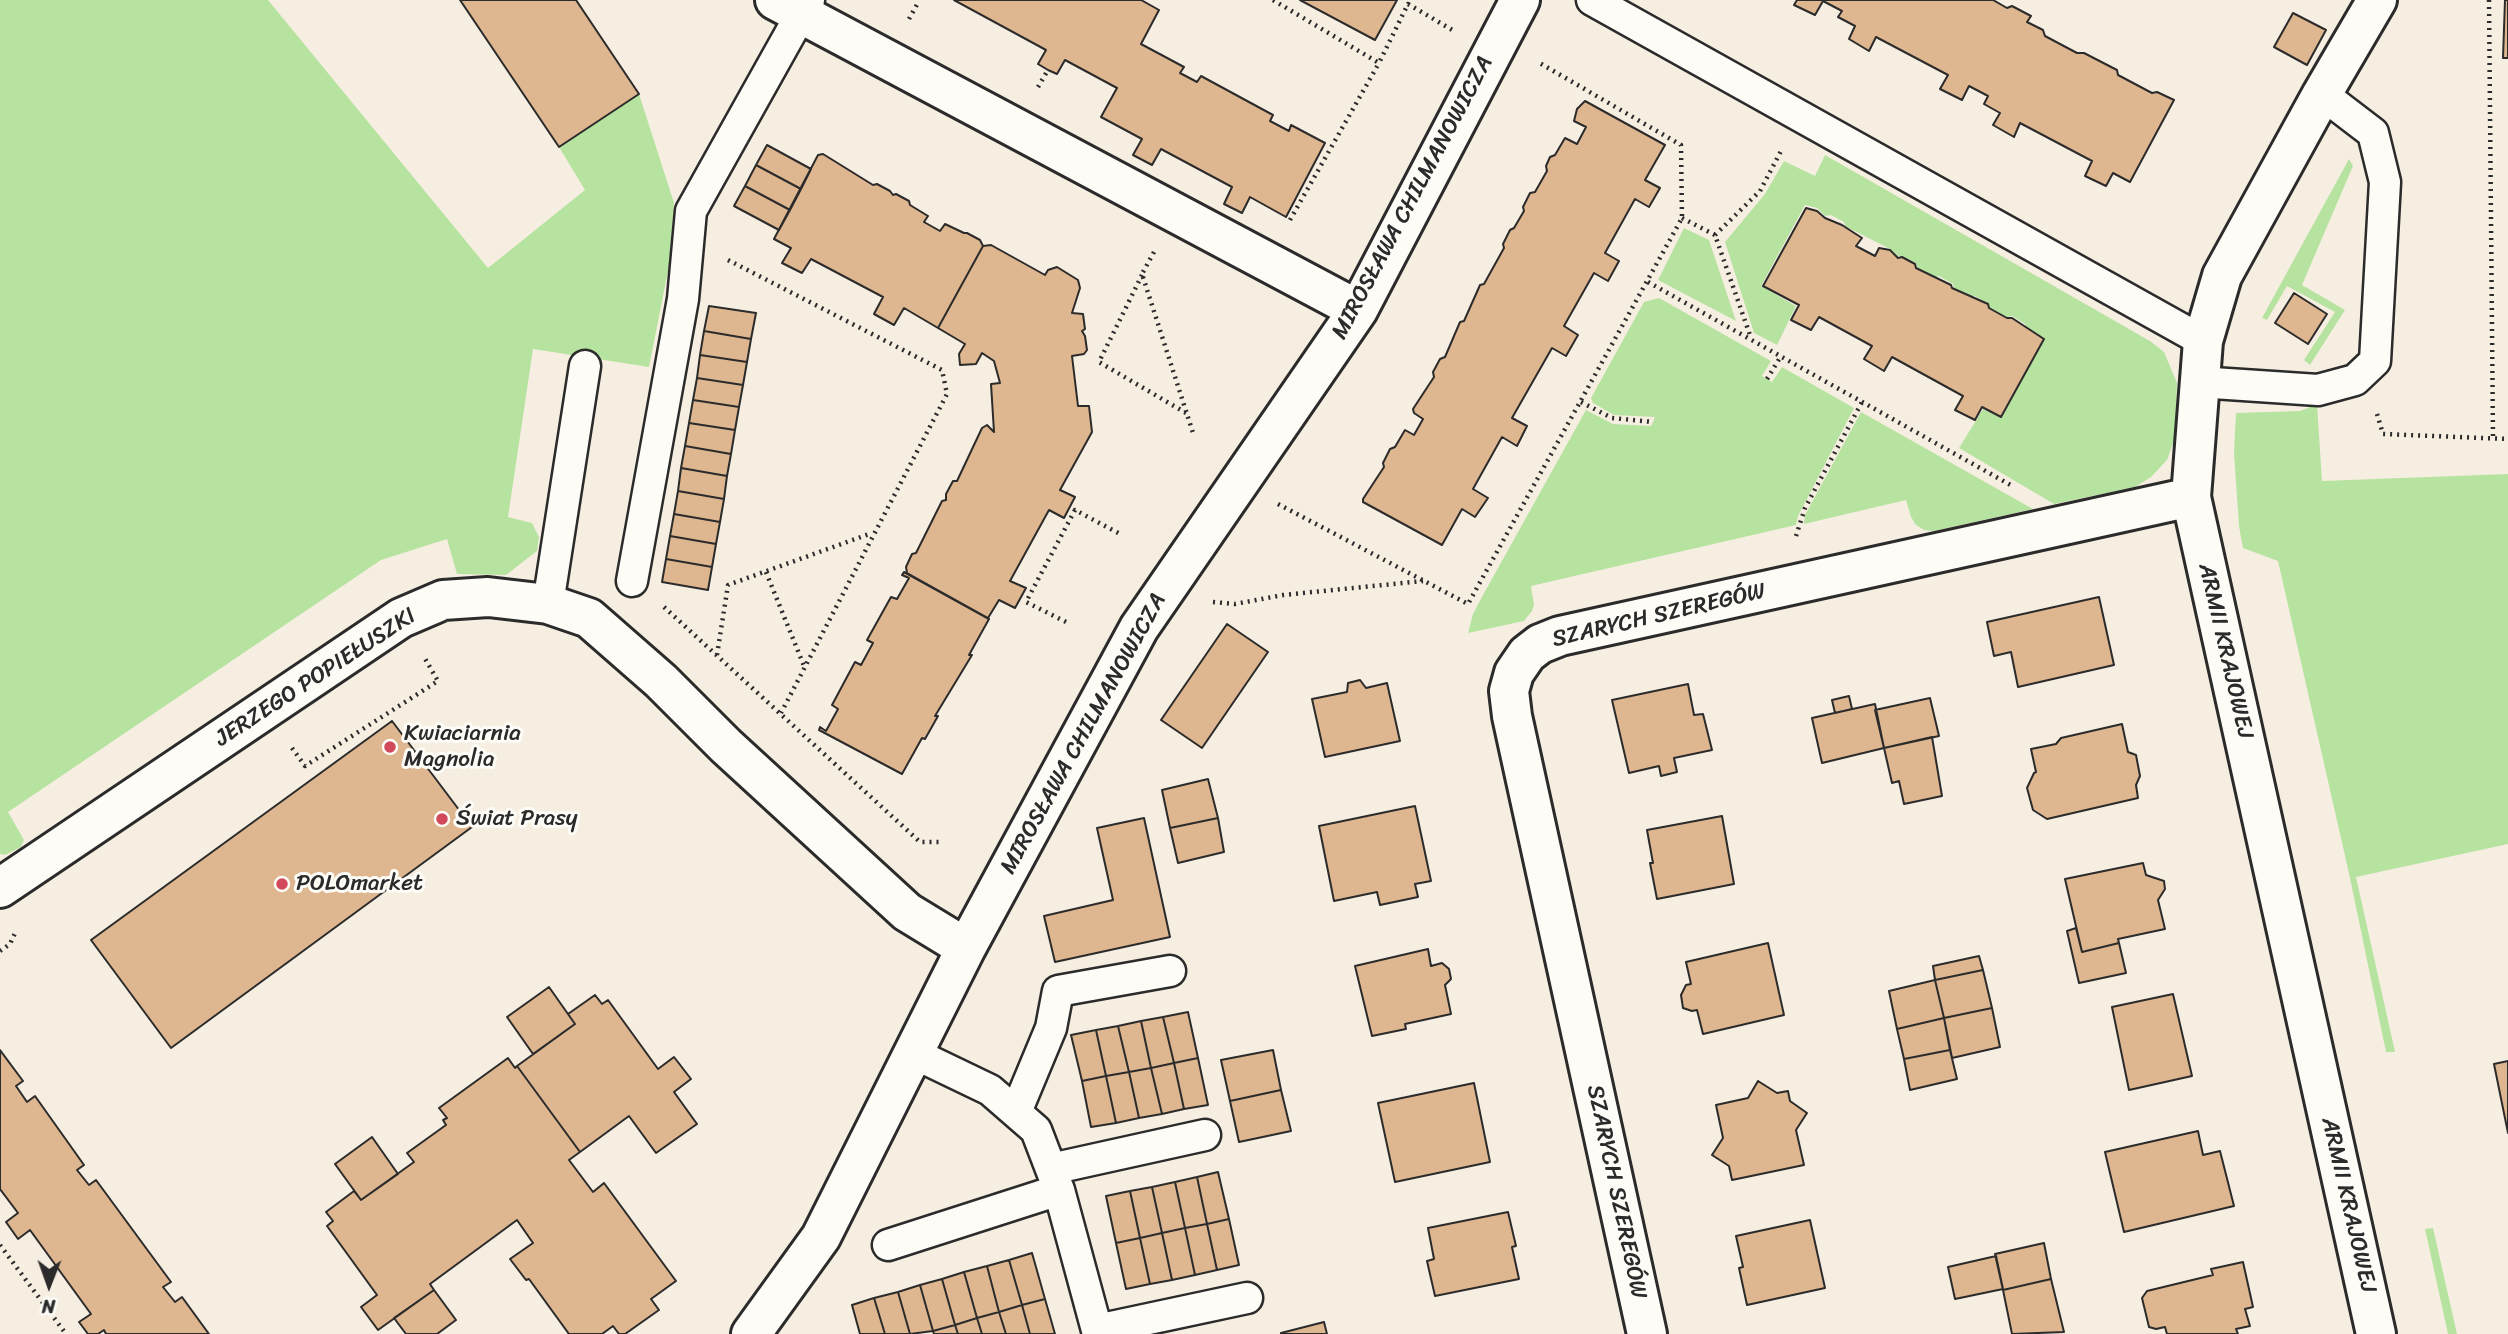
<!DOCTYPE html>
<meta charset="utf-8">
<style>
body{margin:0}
#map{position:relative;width:2508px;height:1334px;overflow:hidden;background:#f7eee2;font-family:Sriracha,sans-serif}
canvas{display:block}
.north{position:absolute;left:14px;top:1250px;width:70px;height:70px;-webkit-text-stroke:5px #fdfcf7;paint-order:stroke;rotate:181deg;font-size:19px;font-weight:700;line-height:28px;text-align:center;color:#2b2b2b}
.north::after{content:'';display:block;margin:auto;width:24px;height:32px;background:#2b2b2b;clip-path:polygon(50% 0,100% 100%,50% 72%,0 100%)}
</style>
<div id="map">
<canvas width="2508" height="1334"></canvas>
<div class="north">N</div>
</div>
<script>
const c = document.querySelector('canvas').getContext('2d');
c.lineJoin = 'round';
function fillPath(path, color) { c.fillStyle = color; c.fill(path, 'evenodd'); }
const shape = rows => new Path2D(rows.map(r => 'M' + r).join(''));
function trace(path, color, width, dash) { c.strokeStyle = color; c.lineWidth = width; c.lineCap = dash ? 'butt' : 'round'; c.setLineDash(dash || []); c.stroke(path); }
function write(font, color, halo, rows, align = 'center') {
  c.font = font + ' Sriracha,sans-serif'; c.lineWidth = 6; c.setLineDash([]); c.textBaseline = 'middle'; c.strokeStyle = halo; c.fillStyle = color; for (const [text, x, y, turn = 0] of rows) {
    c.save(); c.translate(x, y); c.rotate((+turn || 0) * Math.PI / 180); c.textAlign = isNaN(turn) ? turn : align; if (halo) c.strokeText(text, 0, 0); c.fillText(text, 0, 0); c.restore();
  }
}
fillPath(shape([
 [0,0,268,0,488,268,585,190,559,147,639,94,674,203,669,266,649,367,533,349,508,517,532,523,539,537,537,551,506,575,457,574,447,539,381,560,8,812,24,840,21,847,5,855,0,854],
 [1825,155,2150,341,2164,352,2177,383,2175,438,2167,460,2151,477,2135,487,2054,504,1959,448,1983,409,2001,418,2044,338,2026,329,2025,324,2012,316,2007,317,1990,308,1988,304,1975,296,1970,297,1954,288,1953,284,1939,276,1935,277,1917,267,1916,263,1902,256,1898,256,1890,249,1845,226,1844,222,1831,215,1825,216,1817,208,1805,205,1761,286,1796,306,1777,345,1754,333,1725,242,1765,194,1784,161,1815,176],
 [2349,159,2353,166,2302,285,2345,310,2310,365,2304,360,2335,312,2287,286,2267,320,2262,318],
 [1684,228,1709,240,1736,321,1658,280],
 [1659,298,1771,361,1762,376,1772,382,1782,367,1854,408,1798,516,1796,525,1531,586,1534,605,1532,611,1524,621,1468,633,1473,614,1483,595,1586,410,1613,424,1651,426,1653,422,1655,417,1614,415,1593,403,1591,398,1644,302],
 [2317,404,2322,481,2508,474,2508,844,2356,877,2395,1052,2386,1052,2350,878,2278,561,2243,548,2239,526,2234,453,2236,413,2300,411],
 [1861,412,2033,509,1934,531,1924,530,1916,525,1911,517,1906,500,1804,524,1805,515],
 [2433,1228,2457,1334,2448,1334,2425,1229]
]), '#b7e3a0');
const building = shape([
 [460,0,576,0,639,94,559,147,460,0],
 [954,0,1141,0,1159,10,1141,44,1184,67,1180,73,1197,82,1201,76,1273,115,1270,121,1289,131,1291,125,1325,143,1286,217,1250,197,1242,213,1224,204,1232,187,1161,149,1152,165,1133,155,1142,139,1101,117,1117,88,1065,60,1057,74,1048,70,1038,64,1046,50,954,0],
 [1300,0,1397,0,1375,40,1300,0],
 [1797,0,1993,0,2007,8,2012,6,2031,16,2027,22,2043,30,2045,36,2077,53,2084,53,2117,70,2118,75,2152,93,2157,92,2174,100,2130,182,2113,173,2106,186,2085,176,2092,161,2020,123,2014,137,1993,125,2000,113,1984,104,1988,96,1969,86,1962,100,1940,89,1948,75,1876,37,1869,51,1849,39,1855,26,1838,17,1842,11,1823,1,1815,15,1794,5,1797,0],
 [2505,0,2508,0,2508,58,2503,58,2505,0],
 [2293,13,2326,30,2307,65,2274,47,2293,13],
 [1585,101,1665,145,1645,180,1660,188,1649,207,1635,199,1605,253,1619,261,1608,281,1594,273,1564,326,1578,335,1566,356,1552,348,1512,418,1527,426,1517,446,1502,437,1473,489,1488,498,1475,517,1462,509,1442,545,1363,502,1363,499,1384,467,1383,463,1390,449,1395,447,1405,430,1414,435,1423,419,1414,413,1413,409,1434,377,1433,372,1440,359,1445,357,1460,322,1464,321,1480,285,1484,284,1504,248,1503,244,1510,230,1514,228,1524,211,1523,207,1530,193,1535,192,1547,171,1546,166,1550,157,1555,155,1565,138,1577,144,1586,127,1574,121,1577,109,1585,101],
 [767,145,811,169,801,189,756,165,767,145],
 [823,154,873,185,877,184,890,191,893,195,896,194,909,201,910,205,928,216,924,222,940,231,945,224,964,233,967,233,980,240,983,246,938,328,904,308,894,325,874,314,883,297,811,259,802,273,782,263,791,248,774,239,818,155,823,154],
 [756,165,801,189,790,210,745,186,756,165],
 [745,186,790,210,779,230,734,206,745,186],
 [1806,208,1817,211,1825,218,1842,225,1862,238,1856,246,1875,256,1879,248,1890,250,1898,258,1902,257,1915,264,1916,268,1951,285,1952,288,1988,304,1989,308,2007,318,2012,318,2044,339,2001,417,1982,407,1975,420,1955,410,1963,396,1892,357,1884,371,1864,359,1872,346,1819,317,1811,330,1791,320,1799,305,1763,286,1806,208],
 [991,245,1045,275,1048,270,1057,267,1078,280,1080,288,1072,313,1083,314,1085,329,1082,331,1085,336,1087,350,1084,354,1072,356,1078,406,1089,406,1092,432,1060,490,1075,497,1064,518,1049,510,1010,581,1026,588,1015,608,999,600,988,618,907,573,906,567,912,554,916,553,942,501,946,500,946,494,953,481,957,481,982,428,987,425,994,432,991,384,1000,383,994,361,982,353,976,364,960,365,959,354,965,344,938,328,983,246,991,245],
 [2294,293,2327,314,2308,344,2275,323,2294,293],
 [709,306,756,313,751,339,704,331,709,306],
 [704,331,751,339,747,362,700,355,704,331],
 [700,355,747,362,743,385,697,378,700,355],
 [697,378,743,385,739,407,693,400,697,378],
 [693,400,739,407,735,430,689,423,693,400],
 [689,423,735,430,731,454,685,446,689,423],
 [685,446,731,454,727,476,681,468,685,446],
 [681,468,727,476,724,499,678,491,681,468],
 [678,491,724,499,720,522,674,514,678,491],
 [674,514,720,522,716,544,670,536,674,514],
 [670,536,716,544,712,567,666,559,670,536],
 [666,559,712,567,708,590,662,582,666,559],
 [904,572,989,619,969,655,972,655,935,716,938,716,925,739,922,738,902,774,819,730,820,727,826,731,838,709,832,705,855,662,861,665,873,643,867,640,891,597,897,599,909,578,902,575,904,572],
 [2099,597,2114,665,2018,687,2011,652,1994,656,1987,622,2099,597],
 [1227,624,1268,652,1202,748,1161,720,1227,624],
 [1360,680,1366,688,1387,683,1400,741,1325,757,1312,699,1347,692,1348,683,1360,680],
 [1688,684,1694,715,1703,714,1712,750,1674,758,1677,772,1661,776,1659,766,1629,773,1612,700,1688,684],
 [1849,696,1852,709,1835,713,1832,700,1849,696],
 [1930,698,1939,736,1884,748,1875,710,1930,698],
 [1875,704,1884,748,1822,763,1812,718,1875,704],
 [392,721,472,827,171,1048,91,940,392,721],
 [2122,724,2128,752,2136,755,2140,776,2136,785,2138,798,2047,819,2033,810,2027,788,2034,773,2036,772,2031,749,2056,744,2061,738,2122,724],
 [1932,737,1942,796,1904,804,1899,781,1892,783,1884,748,1932,737],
 [1208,779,1218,818,1170,828,1162,790,1208,779],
 [1415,806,1431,881,1415,884,1418,897,1380,905,1377,892,1334,901,1319,826,1415,806],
 [1722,816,1734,884,1657,899,1650,863,1653,863,1647,830,1722,816],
 [1144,818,1170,937,1055,962,1044,916,1113,900,1097,828,1144,818],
 [1218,818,1224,852,1178,863,1170,828,1218,818],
 [2143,863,2146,875,2164,881,2165,889,2158,900,2165,929,2118,939,2119,943,2082,952,2065,879,2143,863],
 [2076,928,2082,952,2119,943,2126,973,2079,983,2067,931,2076,928],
 [1768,943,1784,1015,1703,1034,1697,1010,1692,1011,1683,1008,1681,995,1686,985,1691,984,1686,962,1768,943],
 [1428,949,1431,966,1442,963,1449,969,1451,979,1445,985,1451,1014,1405,1024,1406,1029,1372,1036,1355,966,1428,949],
 [1979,956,1983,970,1935,980,1933,966,1979,956],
 [1983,970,1992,1008,1944,1018,1935,980,1983,970],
 [1935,980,1944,1018,1897,1029,1889,991,1935,980],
 [549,987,575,1024,533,1054,507,1017,549,987],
 [2173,994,2192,1076,2129,1090,2112,1007,2173,994],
 [595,995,602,1004,608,1000,658,1069,674,1057,691,1079,674,1092,697,1124,656,1153,629,1116,580,1152,517,1066,575,1024,568,1014,595,995],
 [1992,1008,2000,1047,1952,1058,1944,1018,1992,1008],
 [1188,1012,1198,1058,1174,1063,1163,1017,1188,1012],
 [1163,1017,1174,1063,1151,1068,1141,1021,1163,1017],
 [1944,1018,1950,1050,1904,1059,1897,1029,1944,1018],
 [1141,1021,1151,1068,1129,1072,1118,1026,1141,1021],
 [1118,1026,1129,1072,1106,1076,1096,1030,1118,1026],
 [1096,1030,1106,1076,1082,1081,1071,1035,1096,1030],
 [0,1050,23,1081,16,1086,27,1102,35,1096,84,1165,77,1170,89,1185,96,1180,171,1282,163,1287,175,1302,182,1297,209,1334,106,1334,104,1330,98,1334,88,1334,79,1322,91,1314,30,1230,18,1239,6,1222,18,1213,0,1189,0,1050],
 [1273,1050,1281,1090,1230,1101,1221,1060,1273,1050],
 [1950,1050,1957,1079,1910,1090,1904,1059,1950,1050],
 [508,1058,515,1068,517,1066,580,1152,569,1160,593,1192,604,1183,676,1281,651,1299,659,1310,625,1334,619,1334,613,1326,602,1334,569,1334,529,1279,526,1280,510,1259,533,1243,517,1220,430,1284,434,1290,378,1330,361,1307,377,1295,327,1226,333,1221,326,1212,354,1191,361,1200,414,1162,407,1153,446,1125,443,1120,447,1118,439,1108,508,1058],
 [1198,1058,1208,1105,1184,1109,1174,1063,1198,1058],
 [2508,1061,2508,1133,2494,1064,2508,1061],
 [1174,1063,1184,1109,1162,1114,1151,1068,1174,1063],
 [1151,1068,1162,1114,1139,1118,1129,1072,1151,1068],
 [1129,1072,1139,1118,1116,1123,1106,1076,1129,1072],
 [1106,1076,1116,1123,1091,1127,1082,1081,1106,1076],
 [1758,1081,1777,1093,1788,1091,1790,1101,1807,1113,1796,1130,1804,1165,1732,1180,1729,1166,1712,1155,1723,1138,1716,1105,1748,1098,1758,1081],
 [1474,1083,1490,1162,1395,1182,1378,1103,1474,1083],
 [1281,1090,1291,1131,1239,1142,1230,1101,1281,1090],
 [2198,1131,2203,1155,2220,1151,2234,1206,2124,1232,2105,1152,2198,1131],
 [372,1137,398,1174,361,1200,335,1164,372,1137],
 [1218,1172,1229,1219,1207,1224,1197,1177,1218,1172],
 [1197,1177,1207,1224,1185,1228,1175,1182,1197,1177],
 [1175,1182,1185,1228,1162,1233,1152,1187,1175,1182],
 [1152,1187,1162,1233,1140,1238,1130,1191,1152,1187],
 [1130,1191,1140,1238,1116,1243,1106,1196,1130,1191],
 [1508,1212,1516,1246,1512,1247,1519,1279,1435,1296,1427,1261,1434,1259,1428,1228,1508,1212],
 [1229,1219,1239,1265,1217,1270,1207,1224,1229,1219],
 [1810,1220,1825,1288,1747,1305,1739,1268,1743,1267,1736,1236,1810,1220],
 [1207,1224,1217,1270,1195,1275,1185,1228,1207,1224],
 [1185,1228,1195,1275,1172,1280,1162,1233,1185,1228],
 [1162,1233,1172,1280,1150,1284,1140,1238,1162,1233],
 [1140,1238,1150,1284,1126,1289,1116,1243,1140,1238],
 [2044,1243,2051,1279,2003,1290,1995,1254,2044,1243],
 [1032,1253,1045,1299,1022,1305,1009,1260,1032,1253],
 [1996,1256,2003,1289,1955,1299,1948,1267,1996,1256],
 [1009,1260,1022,1305,999,1312,987,1266,1009,1260],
 [2243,1262,2253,1307,2245,1309,2250,1326,2236,1329,2238,1334,2167,1334,2165,1327,2156,1329,2149,1327,2142,1298,2147,1291,2213,1275,2211,1269,2243,1262],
 [987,1266,999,1312,977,1318,964,1272,987,1266],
 [964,1272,977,1318,955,1325,942,1279,964,1272],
 [942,1279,955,1325,933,1331,920,1285,942,1279],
 [2051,1279,2064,1332,2012,1334,2003,1290,2051,1279],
 [920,1285,933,1331,910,1334,898,1292,920,1285],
 [434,1290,456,1320,437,1334,406,1334,394,1318,434,1290],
 [898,1292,910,1334,885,1334,874,1298,898,1292],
 [874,1298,885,1334,860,1334,852,1305,874,1298],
 [1045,1299,1055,1334,1030,1334,1022,1305,1045,1299],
 [1022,1305,1030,1334,1006,1334,999,1312,1022,1305],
 [999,1312,1006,1334,982,1334,977,1318,999,1312],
 [977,1318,982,1334,958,1334,955,1325,977,1318],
 [1324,1322,1327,1334,1281,1334,1281,1333,1324,1322],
 [955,1325,958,1334,934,1334,933,1331,955,1325]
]);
fillPath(building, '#deb68f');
trace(building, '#2b2b2b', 2);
const service = shape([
 [1592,0,2203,341],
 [2198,382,2318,390,2355,380,2375,361,2385,182,2373,133,2322,94],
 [632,581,683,299,691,211,809,0],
 [548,604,585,366],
 [913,1053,990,1090,1036,1130,1059,1190,1098,1334],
 [1016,1112,1051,1028,1058,991,1170,971],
 [1051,1169,1205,1135],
 [888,1245,1059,1190],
 [1097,1330,1247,1298]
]);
const minor = shape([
 [775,0,1358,310],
 [0,888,401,618,443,600,488,597,548,604,589,618,661,681,726,746,907,912,966,948],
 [751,1334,821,1237,966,948,1139,628,1358,310,1520,0],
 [1647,1334,1512,716,1509,691,1514,673,1527,654,1540,644,1560,636,2191,497],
 [2376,1334,2191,497,2203,341,2222,276,2322,94,2377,0]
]);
trace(service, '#2b2b2b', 35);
trace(minor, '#2b2b2b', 44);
trace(shape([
 [1273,0,1379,63,1408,4,1454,31],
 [2489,0,2493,438],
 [909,19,919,1],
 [1038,87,1048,70],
 [1682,218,1715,235,1751,338],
 [1290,220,1379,63],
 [1715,235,1760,191,1781,151],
 [1154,252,1142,274,1194,436],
 [728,260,942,370,947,394,781,713],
 [1142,275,1099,362,1186,413],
 [1648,282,2014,487],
 [1767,379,1781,356],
 [1581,402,1612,418,1653,422],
 [2377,414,2383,434,2508,439],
 [1278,504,1468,604,1682,218,1681,145,1538,62],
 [1796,536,1805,508,1862,402],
 [766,572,804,666],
 [1213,602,1235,604,1283,595,1423,581],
 [664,607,920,842,943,842],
 [1066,622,1026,602,1075,510,1122,535],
 [717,655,728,585,872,533],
 [292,748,305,766,438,681,424,657],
 [0,951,10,944,16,931],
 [0,1245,66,1334]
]), '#2b2b2b', 4.5, [2, 5]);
trace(service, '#fdfcf7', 30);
trace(minor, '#fdfcf7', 38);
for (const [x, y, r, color] of [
 [390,747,7,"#d1495b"],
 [442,819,7,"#d1495b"],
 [282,884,7,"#d1495b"]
]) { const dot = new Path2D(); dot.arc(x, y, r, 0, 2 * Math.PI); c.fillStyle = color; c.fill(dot); trace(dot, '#fdfcf7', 2.5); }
write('23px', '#2b2b2b', '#fdfcf7', [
 ["MIROSŁAWA CHILMANOWICZA",1413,198,-62],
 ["SZARYCH SZEREGÓW",1659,616,-13],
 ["ARMII KRAJOWEJ",2225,651,77],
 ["JERZEGO POPIEŁUSZKI",316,678,-33],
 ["MIROSŁAWA CHILMANOWICZA",1084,734,-61],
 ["SZARYCH SZEREGÓW",1616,1192,78],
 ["ARMII KRAJOWEJ",2348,1205,77]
]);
write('23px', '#2b2b2b', '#fdfcf7', [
 ["Kwiaciarnia",404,734],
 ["Magnolia",404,760],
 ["Świat Prasy",456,819],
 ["POLOmarket",296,884]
], 'left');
</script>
